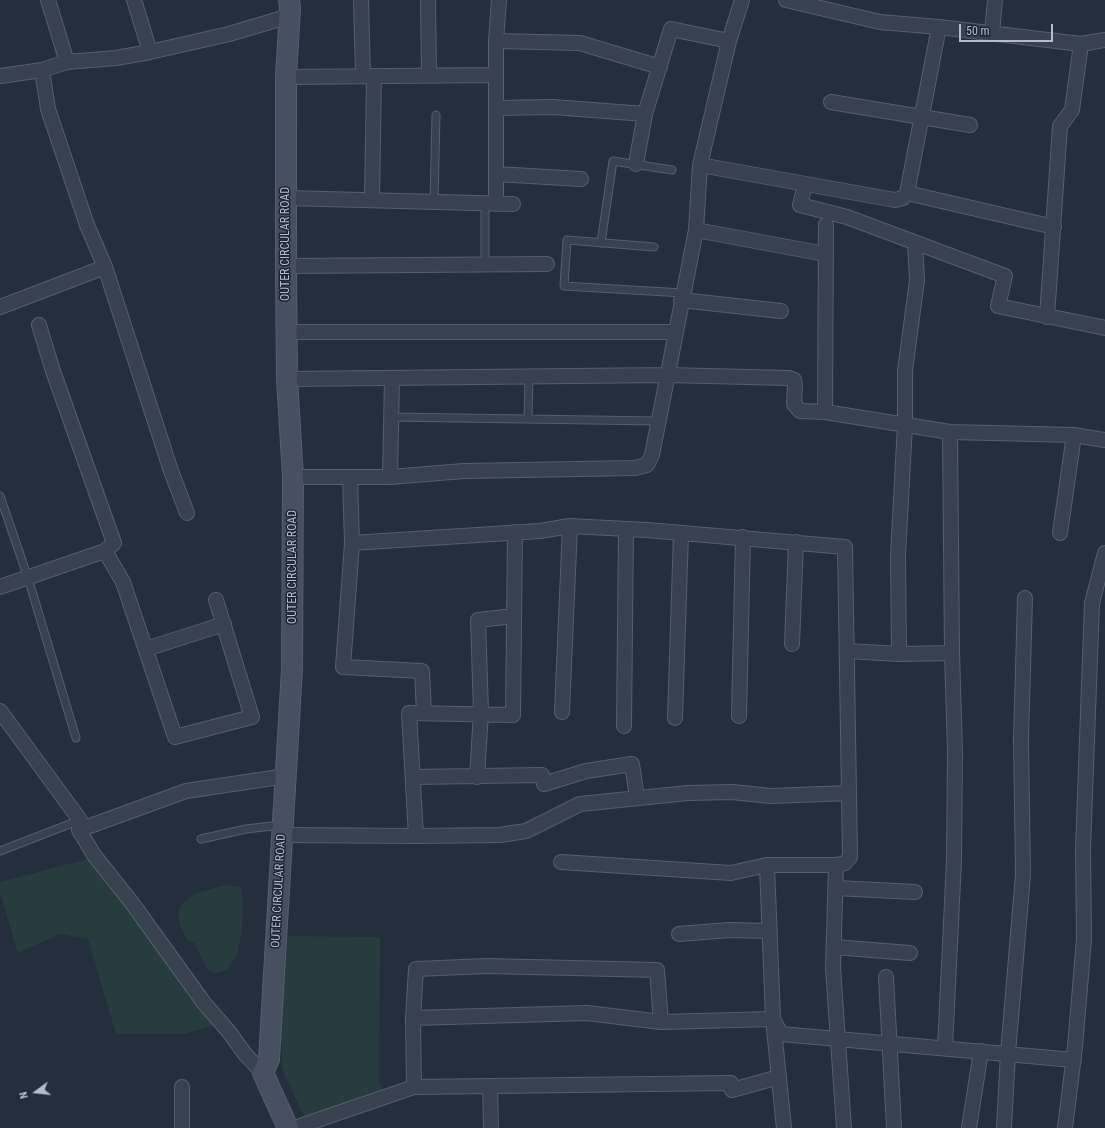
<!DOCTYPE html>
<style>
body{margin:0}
#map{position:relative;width:1105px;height:1128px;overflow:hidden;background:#242f3e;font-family:"Roboto Condensed",sans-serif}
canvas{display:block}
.north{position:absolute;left:16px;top:1072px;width:40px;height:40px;-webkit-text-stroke:3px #1d2633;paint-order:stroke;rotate:255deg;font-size:11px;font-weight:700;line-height:16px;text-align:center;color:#b4bcc9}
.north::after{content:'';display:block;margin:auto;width:14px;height:18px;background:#b4bcc9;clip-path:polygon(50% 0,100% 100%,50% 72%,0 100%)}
.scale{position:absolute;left:959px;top:24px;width:94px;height:18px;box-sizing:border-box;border:2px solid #b4bcc9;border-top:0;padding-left:5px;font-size:12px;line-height:14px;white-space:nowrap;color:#b4bcc9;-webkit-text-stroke:3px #1d2633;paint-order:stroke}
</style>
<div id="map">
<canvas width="1105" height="1128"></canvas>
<div class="north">N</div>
<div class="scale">50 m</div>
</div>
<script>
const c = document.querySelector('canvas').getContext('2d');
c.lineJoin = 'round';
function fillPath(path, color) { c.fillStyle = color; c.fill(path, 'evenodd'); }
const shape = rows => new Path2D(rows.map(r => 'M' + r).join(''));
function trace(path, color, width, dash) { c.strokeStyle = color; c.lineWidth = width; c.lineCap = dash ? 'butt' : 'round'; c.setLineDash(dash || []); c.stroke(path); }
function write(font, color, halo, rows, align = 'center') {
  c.font = font + ' "Roboto Condensed",sans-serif'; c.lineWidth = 3; c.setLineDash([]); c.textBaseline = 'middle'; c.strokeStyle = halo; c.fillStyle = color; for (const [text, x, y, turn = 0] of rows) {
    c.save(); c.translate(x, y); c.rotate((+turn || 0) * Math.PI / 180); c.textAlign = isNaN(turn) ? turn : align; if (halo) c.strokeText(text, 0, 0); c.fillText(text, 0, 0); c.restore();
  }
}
fillPath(shape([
 [91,858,215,1025,184,1034,116,1034,88,939,60,934,18,953,0,893,0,882],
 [225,885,241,887,243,903,242,929,237,955,227,970,214,973,207,969,194,943,187,940,180,925,178,912,184,902,196,893],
 [288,936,380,937,379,1083,387,1096,306,1121,282,1068,281,1017]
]), '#263c3f');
const lane = shape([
 [434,202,436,115],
 [601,243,613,161,672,170],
 [654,247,567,240,564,286,683,293],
 [485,264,485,204],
 [391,417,658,421],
 [528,419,529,377],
 [0,496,28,578,76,738],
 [201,839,246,829,281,825],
 [0,851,80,820]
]);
const street = shape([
 [48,0,67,62],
 [134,0,150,52],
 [361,0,363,76],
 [428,0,429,75],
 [786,0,880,22,939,27,1081,44,1105,40],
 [992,33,995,0],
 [496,41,580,43,660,67],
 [42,70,48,109,87,225,105,267,171,471,187,513],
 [0,76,42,70,67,62,116,58,150,52,229,34,283,18,291,7],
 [286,77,496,75],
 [831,102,970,125],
 [496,108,553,107,645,114],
 [636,164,645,114,671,29,729,41],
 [700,165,895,200,903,198,907,193,939,27],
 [496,174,581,179],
 [805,184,800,205,847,217,1005,276,998,306,1105,328],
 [907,193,1054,227],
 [286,198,513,204],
 [372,200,374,76],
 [496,204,496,41,499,0],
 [696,230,825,254],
 [286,266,547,264],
 [681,300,781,311],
 [0,307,105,267],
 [1047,317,1060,126,1072,110,1081,44],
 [286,332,675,332],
 [287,379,667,375,789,378,794,380,795,385,794,404,800,411,825,412,950,432,1074,435,1105,440],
 [825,412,826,225],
 [293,477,390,477,464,471,635,468,647,465,652,455,696,230,700,165,729,41,742,0],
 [350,477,352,543,343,667,422,671,424,713],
 [390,477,392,378],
 [1060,533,1074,435],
 [352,543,540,531,570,526,647,530,845,547,850,857,845,863,836,865,767,865,773,1019,784,1128],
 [105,551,123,582,175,737,252,717,216,600],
 [0,587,105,551,114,543,53,371,39,325],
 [792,644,796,542],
 [146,649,224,624],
 [847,651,899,654,952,653],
 [899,654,898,555,905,425,905,371,917,280,915,243],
 [0,711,80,820,79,830,94,855,132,903,204,1003,229,1032,245,1054,263,1073],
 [562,712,570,526],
 [739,716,743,537],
 [675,718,681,533],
 [624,726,626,529],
 [413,777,542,775,544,784,586,771,632,764,637,798],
 [477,777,481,712,478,620,514,616],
 [79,830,186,791,286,776],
 [283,835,416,836,409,713,513,715,515,532],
 [416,836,500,835,526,831,580,804,688,793,732,792,771,796,849,793],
 [561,862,731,873,767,865],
 [836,865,833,968,844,1128],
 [836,888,915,892],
 [679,934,729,930,770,931],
 [834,947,910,953],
 [886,977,894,1128],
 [413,1018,587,1013,661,1022,773,1019,781,1034,1074,1060],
 [945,1048,954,860,955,751,952,653,950,432],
 [490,1086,491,1128],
 [414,1087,413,1018,416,969,487,966,657,970,661,1022],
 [182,1128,182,1087],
 [294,1128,414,1087,731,1083,732,1090,779,1077],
 [969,1128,981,1051],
 [1004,1128,1008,1053,1023,875,1021,739,1025,598],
 [1065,1128,1075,1047,1084,939,1083,849,1092,603,1105,553]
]);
const secondary = shape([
 [288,1128,263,1073,269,1059,292,669,293,477,287,379,286,266,286,77,290,8,289,0]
]);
trace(lane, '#565f6c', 9);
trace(street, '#565f6c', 16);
trace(secondary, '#565f6c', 22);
trace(lane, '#38414e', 7);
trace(street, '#38414e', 14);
trace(secondary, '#465061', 20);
write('12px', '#b4bcc9', '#1d2633', [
 ["OUTER CIRCULAR ROAD",286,244,-90],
 ["OUTER CIRCULAR ROAD",293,567,-90],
 ["OUTER CIRCULAR ROAD",279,891,-87]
]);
</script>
